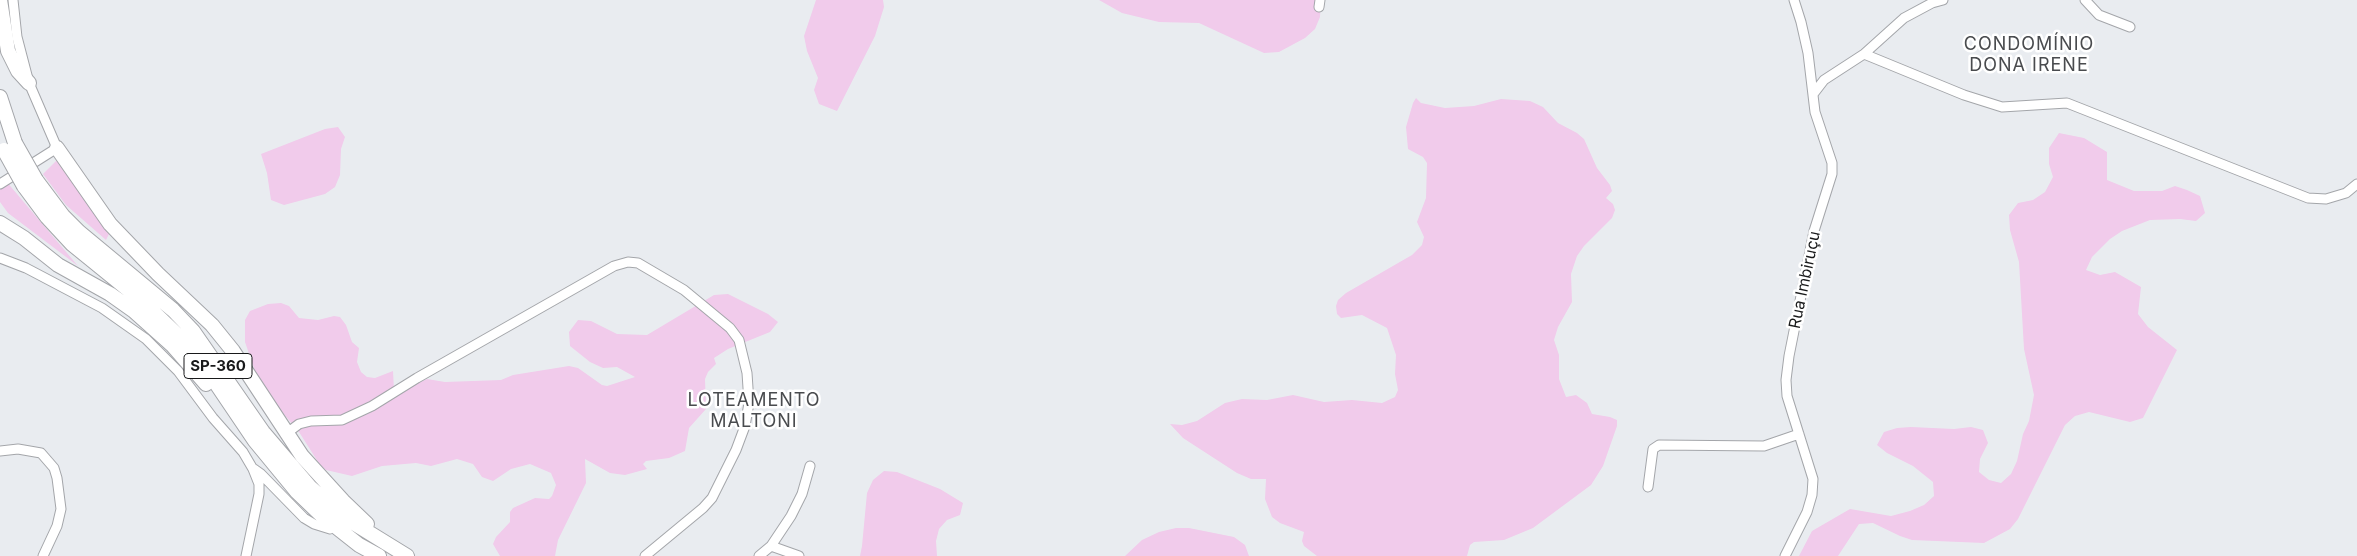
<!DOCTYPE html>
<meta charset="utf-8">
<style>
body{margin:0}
canvas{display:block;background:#e9ecf0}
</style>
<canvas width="2357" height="556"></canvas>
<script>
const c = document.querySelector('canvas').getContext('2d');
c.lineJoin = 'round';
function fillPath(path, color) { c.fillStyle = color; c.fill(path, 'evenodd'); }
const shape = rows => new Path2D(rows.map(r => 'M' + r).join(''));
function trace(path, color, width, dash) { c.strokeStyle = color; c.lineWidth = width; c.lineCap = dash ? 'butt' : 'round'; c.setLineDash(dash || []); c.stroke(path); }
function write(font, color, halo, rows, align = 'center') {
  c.font = font + ' Inter,sans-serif'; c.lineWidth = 5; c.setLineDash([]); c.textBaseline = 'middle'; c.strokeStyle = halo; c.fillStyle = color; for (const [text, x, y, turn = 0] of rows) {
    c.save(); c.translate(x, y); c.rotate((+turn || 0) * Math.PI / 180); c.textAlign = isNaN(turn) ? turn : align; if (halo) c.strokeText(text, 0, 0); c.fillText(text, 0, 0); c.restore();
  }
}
fillPath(shape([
 [816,0,883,0,884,7,875,36,837,111,819,104,814,90,818,78,807,51,804,36],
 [1099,0,1321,0,1320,17,1315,29,1305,38,1279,52,1264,53,1199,23,1159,22,1122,13],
 [1416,98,1421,103,1445,108,1474,106,1501,99,1530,101,1543,107,1558,123,1577,133,1584,139,1597,168,1610,185,1612,191,1606,198,1613,204,1615,210,1612,218,1584,246,1577,256,1571,274,1572,302,1558,327,1554,340,1559,355,1559,379,1566,397,1576,395,1587,403,1592,414,1610,417,1617,420,1617,426,1603,466,1591,485,1533,528,1504,540,1474,542,1470,545,1467,556,1317,556,1304,546,1302,541,1304,532,1280,523,1272,517,1265,499,1266,479,1251,479,1237,473,1183,438,1170,424,1182,425,1197,421,1225,403,1242,399,1267,400,1293,395,1324,402,1352,400,1382,403,1395,397,1398,390,1395,374,1396,355,1387,328,1362,315,1341,318,1337,314,1336,306,1338,300,1346,293,1412,255,1422,245,1424,237,1417,222,1426,198,1427,163,1423,157,1408,149,1406,127,1413,103],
 [338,127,345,137,341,149,340,175,335,187,325,194,284,205,271,200,267,173,261,154,325,129],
 [2059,133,2084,138,2107,152,2107,180,2134,191,2162,191,2175,186,2187,190,2200,196,2205,213,2196,221,2180,219,2150,220,2122,231,2110,239,2092,257,2086,270,2100,275,2115,272,2141,287,2138,314,2148,327,2177,350,2143,418,2130,422,2089,412,2075,416,2065,425,2018,519,2010,529,1984,543,1912,540,1900,536,1873,523,1859,524,1838,556,1799,556,1812,531,1850,509,1891,516,1910,511,1924,505,1934,496,1933,482,1913,466,1887,453,1877,445,1884,432,1897,428,1911,427,1954,429,1971,427,1983,430,1988,443,1980,459,1979,472,1989,480,2001,483,2011,474,2017,461,2023,434,2029,421,2034,395,2024,349,2019,262,2010,230,2009,215,2018,203,2033,200,2045,192,2053,177,2049,164,2049,148],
 [59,158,111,230,106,240,66,205,43,174],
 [6,181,78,266,8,213,0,202,0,187],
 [728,294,768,314,778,322,770,332,728,349,714,358,716,364,708,372,705,379,706,409,689,428,685,451,669,458,646,461,643,464,647,469,625,475,610,473,585,459,586,483,558,540,555,556,500,556,493,544,496,537,510,522,510,512,513,508,535,498,549,499,552,496,556,485,551,473,530,464,511,469,493,481,482,477,473,464,457,459,431,466,416,463,382,466,352,476,326,470,320,465,299,432,271,399,257,377,245,342,245,320,250,311,268,304,281,303,289,306,299,318,318,320,334,316,340,317,346,325,352,342,359,348,357,362,361,372,367,377,375,378,393,371,394,390,397,393,427,379,445,382,501,380,513,375,569,366,578,368,602,385,607,386,635,377,617,367,603,368,590,362,570,346,569,332,578,320,591,321,617,334,647,335,714,295],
 [884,471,897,472,940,489,963,503,960,515,947,520,939,529,936,541,937,556,860,556,862,546,867,493,873,480],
 [1176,528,1189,528,1234,537,1245,545,1249,556,1125,556,1142,540,1159,532]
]), '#f1cbeb');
const minor = shape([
 [2085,0,2099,15,2130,27],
 [1319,7,1320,0],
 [1864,54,1964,95,2002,107,2067,103,2308,198,2326,199,2346,193,2357,184],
 [1814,93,1824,80,1864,54,1904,18,1932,3,1943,0],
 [0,184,57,148,29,83,17,37,13,0],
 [0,258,26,268,102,308,146,339,178,371,213,418,243,452,253,469,259,484,259,494,246,556],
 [287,433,299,424,311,421,342,420,372,406,417,378,614,266,628,262,638,263,684,290,730,328,739,340,747,373,749,403,745,426,736,450,712,498,703,508,645,556],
 [0,451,18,449,41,453,54,468,57,478,61,509,57,526,43,556],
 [254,469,261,474,304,518,314,524,330,529],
 [1648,487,1653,449,1659,445,1764,446,1799,434],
 [771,546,799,556],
 [759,556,771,546,791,516,802,494,810,466],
 [1785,556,1807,512,1812,495,1813,479,1787,396,1786,380,1789,356,1814,231,1832,174,1832,163,1815,112,1808,53,1801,22,1794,0]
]);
const highway = shape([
 [0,0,8,51,18,71,29,83],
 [0,97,15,143],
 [57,148,110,224,158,274,212,325,233,351,302,456,343,501,367,524],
 [36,180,63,216,79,232,173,310,193,331,263,432,310,487,347,519,407,556],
 [24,186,47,217,72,244,141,300,184,341,205,367,255,441,297,492,321,515,359,545,379,556],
 [0,223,24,238,58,265,110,294,134,311,172,345,206,384]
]);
trace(minor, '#a4a6aa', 11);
trace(highway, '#a4a6aa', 16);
trace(minor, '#fff', 9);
trace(highway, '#fff', 14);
const highwayBridge = shape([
 [15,143,36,180],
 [4,150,24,186]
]);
trace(highwayBridge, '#a4a6aa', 16, []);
trace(highwayBridge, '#fff', 14);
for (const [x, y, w] of [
 [218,366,68]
]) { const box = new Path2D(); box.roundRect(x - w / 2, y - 12.5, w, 25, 4); c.fillStyle = '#fff'; c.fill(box); trace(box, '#18191a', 1); }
write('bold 15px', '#18191a', null, [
 ["SP-360",218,366]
]);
write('16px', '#18191a', '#fff', [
 ["Rua Imbiruçu",1805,280,-78]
]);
c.letterSpacing = '1px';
write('18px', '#494b4e', '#fff', [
 ["CONDOMÍNIO",2029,45],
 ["DONA IRENE",2029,66],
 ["LOTEAMENTO",754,401],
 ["MALTONI",754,422]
]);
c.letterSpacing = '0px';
</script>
